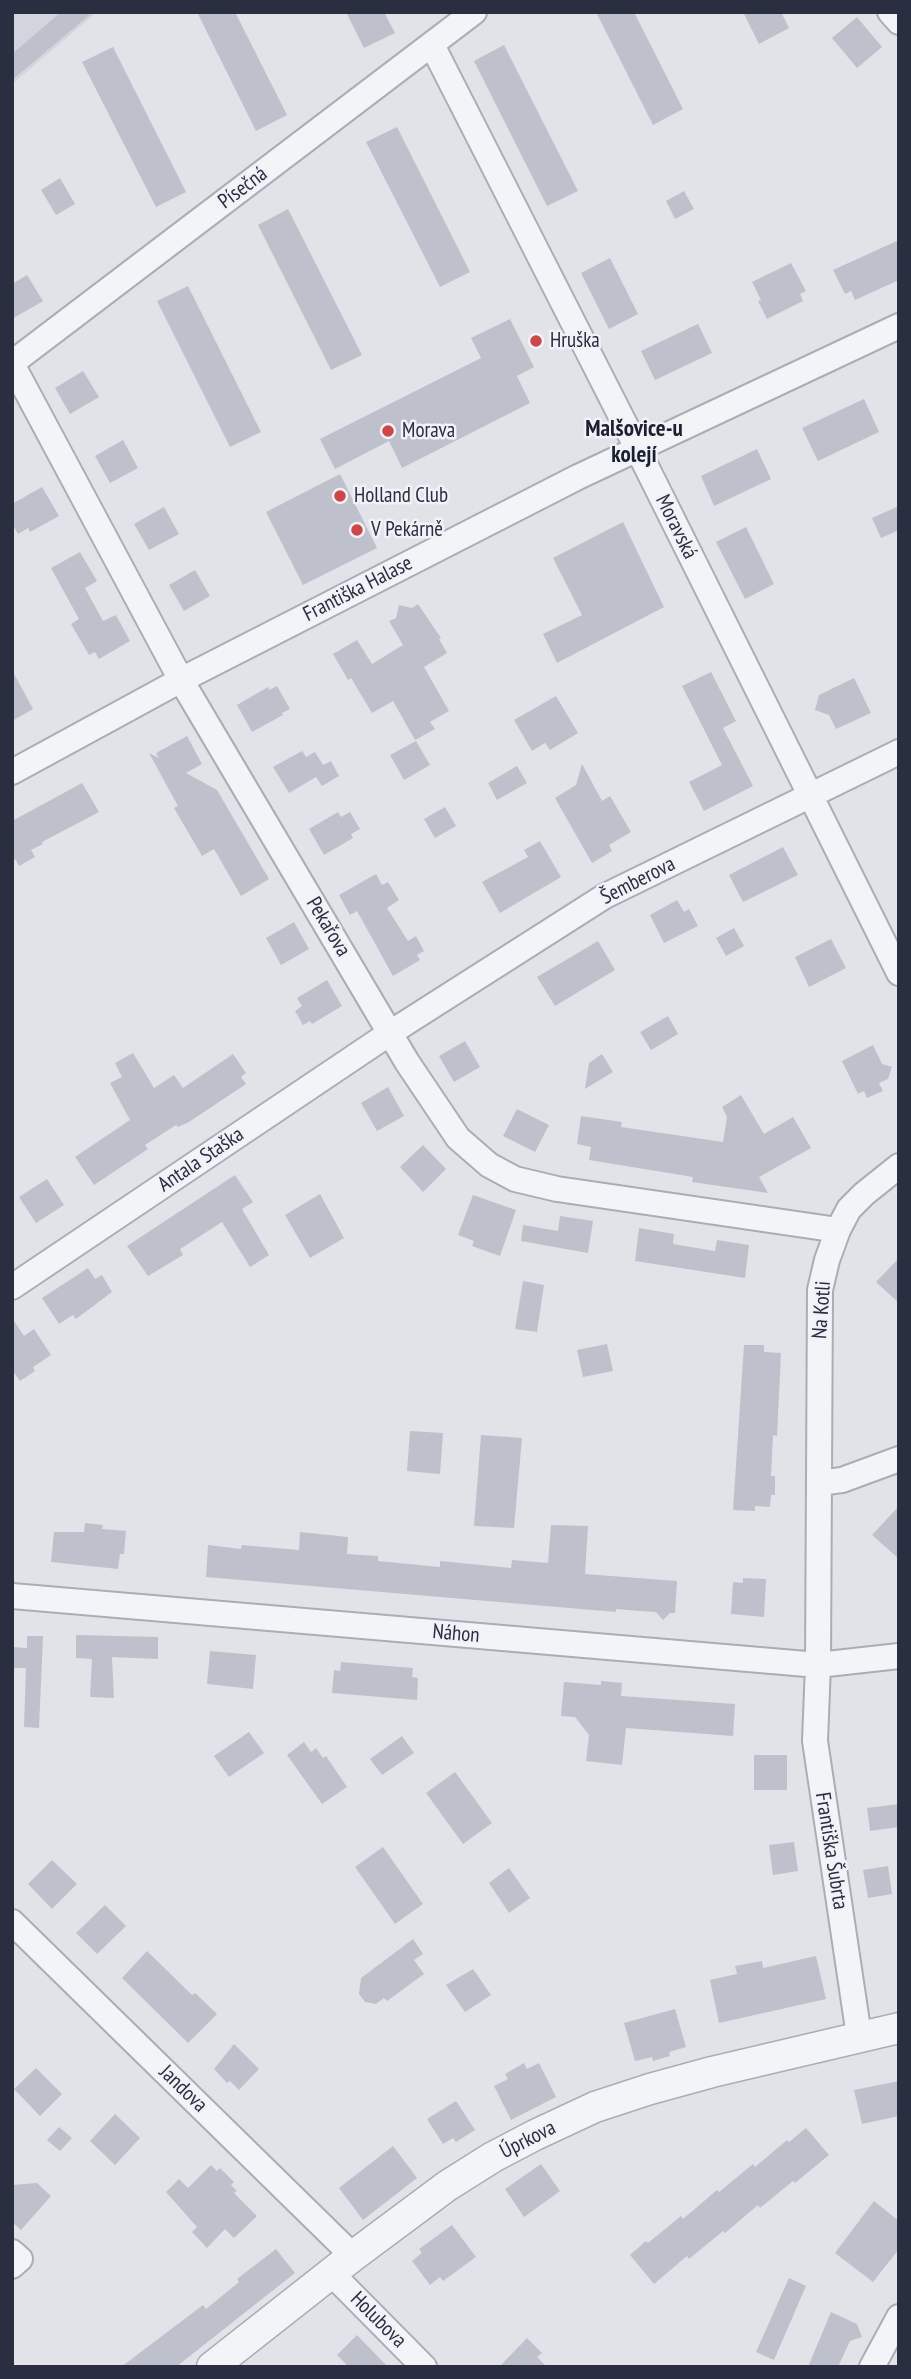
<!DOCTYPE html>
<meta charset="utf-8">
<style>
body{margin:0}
#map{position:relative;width:911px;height:2379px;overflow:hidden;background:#e1e3e9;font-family:"PT Sans Narrow",sans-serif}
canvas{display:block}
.frame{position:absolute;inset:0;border:14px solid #292e40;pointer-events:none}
</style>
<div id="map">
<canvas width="911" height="2379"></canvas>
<div class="frame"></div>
</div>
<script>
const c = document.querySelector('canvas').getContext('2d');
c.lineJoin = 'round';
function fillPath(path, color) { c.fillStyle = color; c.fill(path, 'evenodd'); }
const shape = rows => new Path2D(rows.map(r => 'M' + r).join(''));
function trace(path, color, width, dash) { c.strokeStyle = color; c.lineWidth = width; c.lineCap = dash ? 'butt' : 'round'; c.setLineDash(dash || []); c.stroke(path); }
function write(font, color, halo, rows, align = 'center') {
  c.font = font + ' "PT Sans Narrow",sans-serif'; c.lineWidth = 5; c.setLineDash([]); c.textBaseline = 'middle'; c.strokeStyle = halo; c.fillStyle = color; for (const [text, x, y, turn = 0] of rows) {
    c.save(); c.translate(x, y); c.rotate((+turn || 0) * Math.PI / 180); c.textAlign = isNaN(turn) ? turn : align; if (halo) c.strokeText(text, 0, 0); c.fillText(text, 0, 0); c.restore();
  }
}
fillPath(shape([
 [12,12,97,12,12,84]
]), '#d3d5de');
fillPath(shape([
 [61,12,93,12,12,80,12,54],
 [197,12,235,12,287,115,256,131],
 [346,12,384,12,395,33,364,48],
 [596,12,634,12,683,109,653,125],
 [743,12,781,12,789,28,759,44],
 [857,17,882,47,857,68,832,38],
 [504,45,578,191,547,206,474,61],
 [113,47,186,192,156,207,82,62],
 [397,127,470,272,440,287,366,142],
 [60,178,75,204,56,215,41,190],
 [684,191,694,209,675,219,666,201],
 [288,209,362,355,331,370,258,225],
 [899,240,899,280,855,300,851,291,845,294,833,270],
 [610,258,638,314,609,329,581,273],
 [791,263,806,291,800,294,803,301,767,319,758,301,761,300,752,282],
 [27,275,43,301,12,319,12,284],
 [188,286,261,432,230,447,157,301],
 [510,319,534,367,517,376,530,403,402,468,389,441,335,469,320,439,481,358,471,338],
 [698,324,712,353,655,380,641,351],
 [83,371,99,397,70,414,55,388],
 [864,399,879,432,818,461,802,428],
 [123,440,138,468,110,483,95,456],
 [757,449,771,479,714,506,701,476],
 [340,474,377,548,303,585,266,512],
 [42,487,59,516,30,532,28,528,18,534,12,523,12,504],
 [899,506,899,530,881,538,872,518],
 [164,507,179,534,149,550,134,524],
 [623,522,664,607,557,663,543,634,582,615,553,558],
 [746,527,774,584,745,599,716,542],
 [80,552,97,581,85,588,103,621,116,615,130,641,99,659,95,652,89,655,71,624,79,619,51,568],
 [195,570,210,596,184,611,169,585],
 [418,604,441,638,439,639,447,653,424,667,449,711,430,722,435,729,415,740,393,701,372,713,351,678,348,680,333,654,357,640,372,664,403,645,389,621,396,618,399,605,412,608],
 [12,670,33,709,12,721],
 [711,672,736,721,723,728,753,786,704,811,689,782,722,765,682,686],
 [854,678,871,713,836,729,829,715,815,710,819,695],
 [277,686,290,709,282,713,283,715,252,732,237,705,268,687,269,690],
 [556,696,578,733,550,750,545,743,532,751,514,720],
 [187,736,202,764,186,773,217,790,269,879,241,896,214,849,202,856,174,808,178,806,149,753,159,758,156,753],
 [416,741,430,765,404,780,390,755],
 [302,751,306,757,315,752,323,765,331,761,339,776,322,786,316,777,289,793,273,767],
 [582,764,602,801,610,796,631,832,609,845,612,851,592,863,555,798,576,785],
 [517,766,527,783,497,800,488,783],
 [82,783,99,812,42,842,43,844,31,850,35,857,19,866,15,859,12,861,12,816,14,820],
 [445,807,456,826,435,838,424,819],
 [338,812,341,817,350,812,360,829,351,834,353,838,324,855,309,829],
 [540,841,561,877,500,913,482,882,528,857,524,850],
 [783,847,798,875,743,902,729,875],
 [376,874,382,885,388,882,399,900,387,908,408,941,416,936,424,951,417,955,420,960,393,976,357,911,350,915,339,895],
 [677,900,684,912,689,909,698,926,664,943,650,915],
 [294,922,309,949,281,965,266,938],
 [734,928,744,946,726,956,716,938],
 [831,939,846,968,809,987,795,957],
 [598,941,615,970,555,1006,537,977],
 [327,980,342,1006,312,1024,310,1021,303,1025,295,1011,302,1006,297,998],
 [668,1016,678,1034,651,1050,640,1032],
 [465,1041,480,1067,454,1082,439,1056],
 [873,1045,882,1064,892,1067,888,1079,879,1083,883,1091,867,1098,864,1091,858,1094,842,1061],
 [133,1053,154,1088,174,1075,183,1088,233,1054,246,1073,241,1077,246,1084,189,1122,178,1127,176,1125,145,1145,148,1149,94,1185,75,1157,130,1120,110,1083,122,1077,115,1063],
 [602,1054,613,1072,585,1089,589,1063],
 [388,1087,404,1116,377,1131,361,1103],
 [741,1095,764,1134,793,1117,811,1148,759,1177,768,1193,692,1182,693,1177,589,1160,591,1147,577,1144,581,1116,622,1122,621,1127,723,1142,727,1117,722,1107],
 [517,1109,549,1125,535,1152,503,1136],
 [423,1145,446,1169,423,1192,400,1167],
 [235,1175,253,1202,242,1209,269,1255,250,1267,222,1222,180,1249,183,1255,148,1276,127,1246],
 [47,1179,64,1205,36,1223,19,1197],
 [320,1194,344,1238,310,1258,285,1215],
 [473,1195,516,1210,500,1256,472,1246,474,1241,458,1235],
 [560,1216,593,1221,588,1253,521,1241,523,1225,558,1231],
 [639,1228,674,1234,673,1244,715,1251,717,1240,749,1245,745,1278,635,1261],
 [899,1258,899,1303,876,1282],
 [88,1268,95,1279,102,1275,112,1292,76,1319,73,1315,59,1324,42,1298],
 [523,1281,544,1285,537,1332,515,1329],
 [12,1318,24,1336,34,1329,51,1355,33,1367,35,1371,20,1381,12,1370],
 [607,1344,613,1371,583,1377,577,1350],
 [744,1345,764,1345,764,1352,781,1353,777,1436,773,1435,771,1476,775,1476,775,1495,771,1495,770,1507,755,1506,755,1511,733,1510],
 [410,1431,443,1433,440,1474,407,1471],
 [481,1435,522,1438,514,1528,474,1526],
 [899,1506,899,1559,872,1535],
 [85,1523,103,1525,102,1529,126,1531,124,1554,120,1554,118,1569,51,1562,54,1532,84,1532],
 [551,1525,588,1526,585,1574,677,1581,675,1613,670,1613,663,1620,656,1612,639,1611,616,1609,616,1612,206,1577,208,1545,241,1549,242,1545,299,1550,300,1532,348,1537,347,1554,378,1556,378,1561,440,1567,440,1561,511,1568,512,1560,548,1563],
 [743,1578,766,1579,764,1617,731,1614,733,1582,743,1583],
 [76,1635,158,1637,158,1659,112,1657,114,1698,90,1697,92,1659,76,1658],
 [27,1636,43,1636,39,1728,24,1727,26,1668,12,1668,12,1647,27,1648],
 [210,1651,256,1655,253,1689,207,1684],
 [341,1662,413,1668,412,1677,418,1678,417,1700,332,1693,334,1670,340,1671],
 [601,1681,622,1683,621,1696,735,1704,733,1736,626,1728,622,1765,586,1761,589,1735,575,1717,561,1716,564,1682,601,1685],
 [249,1732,264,1753,229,1777,214,1756],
 [402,1736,414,1753,382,1775,370,1759],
 [304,1742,311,1752,316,1748,323,1758,326,1756,347,1787,322,1804,287,1755],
 [754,1755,787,1755,787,1790,754,1790],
 [455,1772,492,1823,463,1844,426,1793],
 [899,1804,899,1827,870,1831,867,1808],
 [794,1842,798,1871,773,1875,769,1845],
 [383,1847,423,1904,395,1924,355,1867],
 [52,1860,77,1884,52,1909,28,1884],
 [888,1866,892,1894,868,1898,863,1870],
 [509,1868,530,1898,509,1913,489,1883],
 [105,1905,126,1926,97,1954,76,1933],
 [413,1939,423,1954,414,1960,424,1974,387,2001,384,1998,376,2004,365,2002,359,1994,361,1978],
 [147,1951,192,1995,195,1993,217,2014,188,2043,122,1978],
 [816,1956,826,1999,719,2023,710,1980,737,1974,735,1966,762,1961,763,1968],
 [473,1969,491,1995,465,2012,446,1985],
 [675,2009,686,2047,669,2052,670,2056,653,2061,652,2057,635,2061,624,2023],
 [234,2044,259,2069,239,2090,230,2081,227,2083,214,2069],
 [524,2063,527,2069,539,2063,556,2097,511,2120,494,2086,508,2079,505,2074],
 [36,2068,62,2094,40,2116,14,2089],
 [899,2081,899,2116,862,2124,854,2090],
 [456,2101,475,2130,456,2142,453,2138,443,2144,427,2119],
 [115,2114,140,2138,115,2165,90,2141],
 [59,2127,72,2138,60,2151,47,2140],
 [806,2128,829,2155,795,2183,793,2181,760,2208,758,2205,725,2233,723,2231,689,2259,687,2256,654,2284,630,2255,646,2241,648,2243,681,2216,683,2219,717,2190,719,2192,753,2164,755,2167,787,2140,789,2142],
 [393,2146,417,2178,363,2220,339,2188],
 [541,2164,560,2191,524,2217,505,2189],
 [211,2165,217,2171,220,2168,234,2182,231,2185,237,2191,234,2193,257,2216,234,2238,225,2229,207,2248,192,2232,197,2227,166,2192,179,2179,188,2188],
 [37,2183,51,2196,21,2230,12,2222,12,2185],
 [874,2201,899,2221,899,2249,873,2282,835,2253],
 [452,2225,476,2257,443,2281,440,2277,430,2285,412,2261,422,2253,419,2249],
 [276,2249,295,2273,176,2367,121,2367,203,2305,206,2309,239,2282,237,2279],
 [789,2278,806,2286,774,2360,756,2352],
 [831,2312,857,2324,862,2337,850,2341,838,2367,808,2367],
 [357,2335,388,2367,349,2367,337,2355],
 [527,2338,542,2353,537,2357,547,2367,499,2367]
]), '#bec1cc');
const minor = shape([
 [890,12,899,22],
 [432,45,637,448,899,973],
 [12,363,474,12],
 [12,364,181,680,407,1062,458,1138,489,1165,515,1179,557,1189,838,1230],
 [12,772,181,680,578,477,899,326],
 [12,1287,390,1033,605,896,899,752],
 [819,1483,842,1480,899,1459],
 [12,1596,818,1665,899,1656],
 [12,1922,353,2256],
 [859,2036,815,1741,818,1665,820,1290,827,1260,838,1230,849,1209,864,1194,899,1166],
 [12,2252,20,2259,12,2266],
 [331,2273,424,2367],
 [872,2367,899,2317]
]);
const tertiary = shape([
 [212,2367,353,2256,447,2186,493,2157,535,2135,595,2107,650,2089,712,2072,899,2028]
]);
trace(minor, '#aaadb6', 28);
trace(tertiary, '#aaadb6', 33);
trace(minor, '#f3f4f7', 24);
trace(tertiary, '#f3f4f7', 30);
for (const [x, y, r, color] of [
 [536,341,7,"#cc4848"],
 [388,431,7,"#cc4848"],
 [340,496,7,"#cc4848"],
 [357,530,7,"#cc4848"]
]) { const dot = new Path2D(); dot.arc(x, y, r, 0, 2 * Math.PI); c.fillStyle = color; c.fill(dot); trace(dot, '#f0f2f7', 2.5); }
write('21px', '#292e40', '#f0f2f7', [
 ["Písečná",243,188,-37],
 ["Moravská",676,527,64],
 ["Františka Halase",358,589,-27],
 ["Šemberova",638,881,-27],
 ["Pekařova",328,927,59],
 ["Antala Staška",201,1160,-34],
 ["Na Kotli",822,1310,-86],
 ["Náhon",456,1634,5],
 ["Františka Šubrta",831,1851,81],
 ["Jandova",183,2089,44],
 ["Úprkova",528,2140,-27],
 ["Holubova",378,2320,45]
]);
write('21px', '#292e40', '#f0f2f7', [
 ["Hruška",550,341],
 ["Morava",402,431],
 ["Holland Club",354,496],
 ["V Pekárně",371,530]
], 'left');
write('bold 23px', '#1b2031', '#f0f2f7', [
 ["Malšovice-u",634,429],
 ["kolejí",634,455]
]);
</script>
